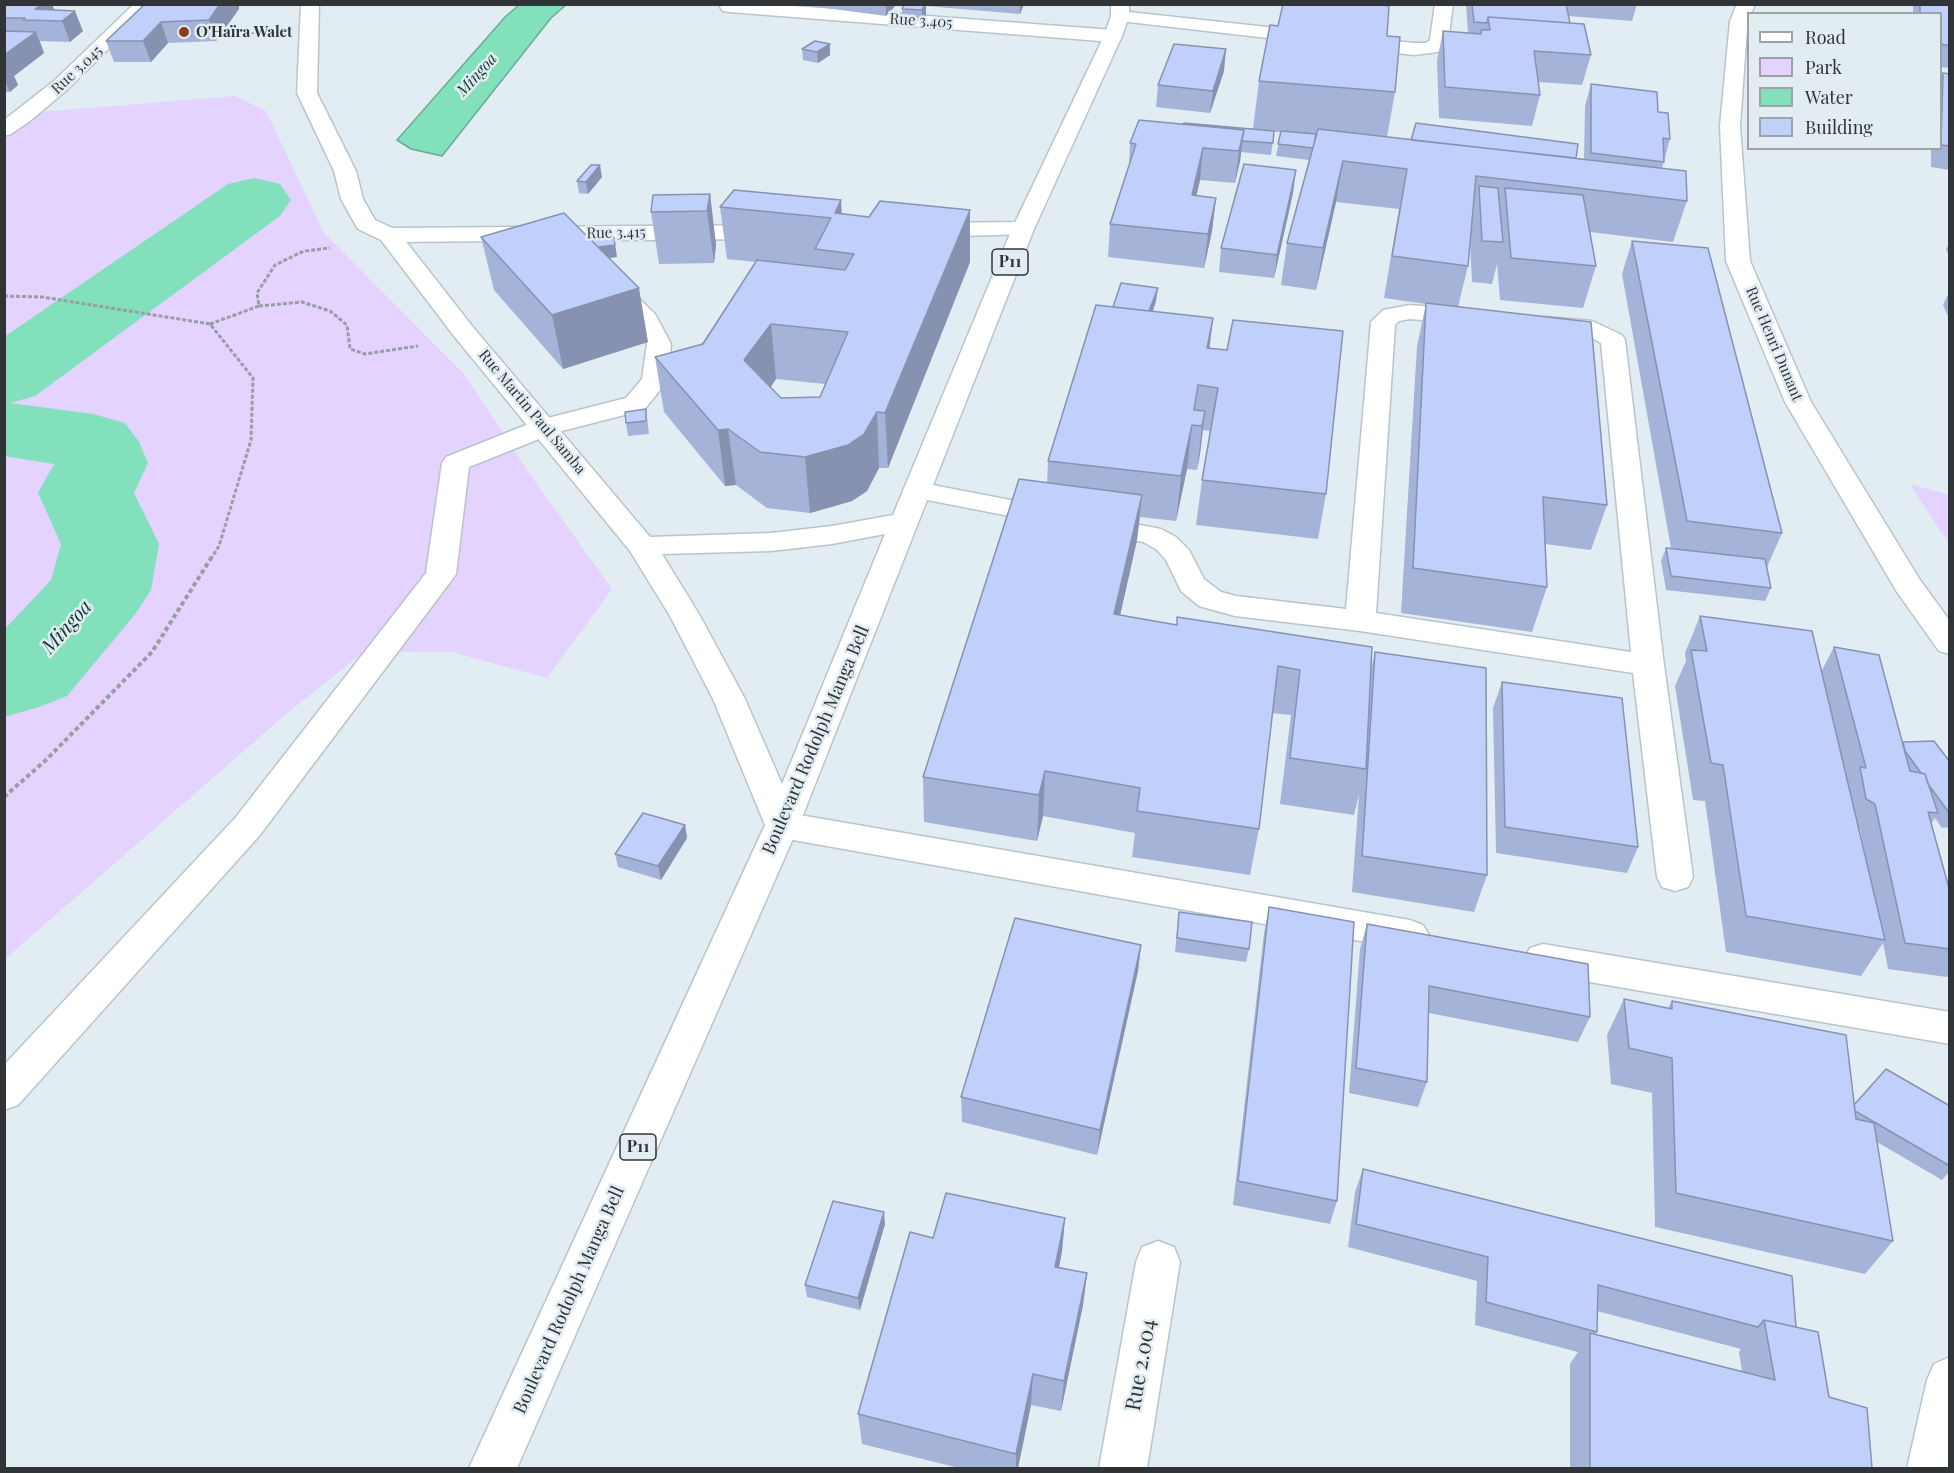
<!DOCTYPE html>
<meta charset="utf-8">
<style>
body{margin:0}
#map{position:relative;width:1954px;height:1473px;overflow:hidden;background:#e2edf3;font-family:"Playfair Display",serif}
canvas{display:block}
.frame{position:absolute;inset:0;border:6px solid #303437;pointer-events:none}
.legend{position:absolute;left:1747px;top:12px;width:195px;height:138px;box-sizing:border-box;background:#e2edf3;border:2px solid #9ba3a8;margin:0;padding:8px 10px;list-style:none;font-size:18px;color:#303437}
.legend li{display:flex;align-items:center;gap:12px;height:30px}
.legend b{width:30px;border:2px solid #9ba3a8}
</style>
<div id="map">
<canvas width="1954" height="1473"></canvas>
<div class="frame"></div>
<ul class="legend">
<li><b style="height:8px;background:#fff"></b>Road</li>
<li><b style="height:16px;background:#e4d2ff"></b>Park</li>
<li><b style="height:16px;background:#82e0bc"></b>Water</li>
<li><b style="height:16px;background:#c0d0fb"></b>Building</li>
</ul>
</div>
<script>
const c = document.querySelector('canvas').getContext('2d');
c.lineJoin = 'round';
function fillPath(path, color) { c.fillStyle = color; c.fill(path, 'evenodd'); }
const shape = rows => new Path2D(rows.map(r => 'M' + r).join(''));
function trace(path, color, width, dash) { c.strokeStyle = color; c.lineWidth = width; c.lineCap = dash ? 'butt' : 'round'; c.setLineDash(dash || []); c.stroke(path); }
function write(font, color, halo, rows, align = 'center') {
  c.font = font + ' "Playfair Display",serif'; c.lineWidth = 5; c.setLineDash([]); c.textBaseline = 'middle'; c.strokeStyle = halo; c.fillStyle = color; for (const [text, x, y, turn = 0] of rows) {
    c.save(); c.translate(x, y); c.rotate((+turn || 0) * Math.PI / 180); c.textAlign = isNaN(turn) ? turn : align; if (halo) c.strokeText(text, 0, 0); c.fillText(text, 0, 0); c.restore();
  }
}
fillPath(shape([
 [235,96,266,111,324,233,465,375,529,473,612,589,547,678,452,652,364,652,285,715,5,959,5,128,28,113],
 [1910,484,1949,495,1949,542,1941,532]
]), '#e4d2ff');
const water = shape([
 [520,4,566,5,551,18,442,156,411,149,397,140,506,16,520,4]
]);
fillPath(water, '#82e0bc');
trace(water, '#69ac94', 1.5);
fillPath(shape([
 [254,178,280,184,291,200,280,216,35,396,10,403,93,414,125,423,139,442,148,463,134,493,159,544,151,590,136,613,67,696,42,706,4,717,4,630,51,580,61,544,38,493,54,464,4,456,4,337,228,184,254,178]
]), '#82e0bc');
const minor = shape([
 [134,4,154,4,68,89,30,121,11,134,4,136,4,120,54,81,134,4],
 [722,4,767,4,1113,30,1120,32,1122,36,1120,40,1113,42,729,12,723,11,720,7,722,4],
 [1435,4,1453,4,1448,42,1438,52,1414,55,1120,21,1114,20,1111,16,1114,12,1120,11,1414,43,1426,43,1430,40,1435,4],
 [1023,222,1031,224,1034,229,1031,234,926,237,918,235,915,230,918,225,926,223,1023,222],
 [767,225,775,227,778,232,775,237,767,239,389,242,381,240,378,235,381,230,389,228,767,225],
 [617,283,625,285,655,314,671,344,668,380,644,410,554,433,469,467,456,574,451,581,260,835,18,1105,4,1110,4,1065,236,817,426,573,442,463,446,457,536,421,626,398,642,379,647,344,635,322,605,290,609,285,617,283],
 [1410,305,1469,310,1478,312,1481,317,1478,322,1469,324,1410,319,1399,321,1395,325,1376,613,1631,652,1601,343,1586,335,1547,331,1538,329,1535,324,1538,319,1547,317,1592,321,1622,335,1625,340,1664,665,1693,877,1688,887,1675,891,1662,887,1657,877,1633,673,1360,631,1235,616,1199,606,1181,591,1166,560,1156,549,1143,542,917,498,907,496,903,490,907,484,917,482,1161,529,1176,537,1189,550,1204,579,1221,592,1236,596,1346,609,1371,322,1383,310,1410,305],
 [782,812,1410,920,1423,925,1429,935,1423,945,1410,950,782,838,770,834,765,825,770,816,782,812],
 [1543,944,1950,1012,1950,1044,1543,974,1530,970,1524,959,1530,948,1543,944],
 [1158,1241,1174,1247,1180,1262,1147,1468,1099,1468,1136,1262,1142,1247,1158,1241],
 [1950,1357,1950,1468,1907,1468,1927,1380,1934,1364,1950,1357]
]);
const major = shape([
 [301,4,319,4,317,93,356,171,363,199,375,220,397,230,472,326,650,537,771,533,832,526,893,515,1012,229,1104,36,1111,16,1111,4,1129,4,1129,16,1122,36,1034,229,799,825,517,1468,469,1468,765,825,713,699,670,616,630,551,454,336,381,240,358,229,355,224,341,199,334,171,297,93,301,4],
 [885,534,782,784,745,699,700,616,662,554,771,551,832,544,885,534],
 [1737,4,1755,4,1751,14,1748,14,1740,126,1750,261,1811,402,1920,580,1950,621,1950,654,1939,651,1897,592,1785,402,1726,261,1720,126,1730,21,1737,4]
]);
trace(minor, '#b9c4ca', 3);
trace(major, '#b9c4ca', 3);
trace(shape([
 [220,34,265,33]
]), '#979fa4', 2, [3, 1.5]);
trace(shape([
 [4,296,42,297,210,324,253,378,251,440,219,546,212,557],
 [259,306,302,302,330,311,347,325,350,349,365,354,418,346],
 [210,324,259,306,257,293,275,265,304,251,330,248]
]), '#979fa4', 3, [4, 2]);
trace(shape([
 [4,797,46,760,152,652,213,555]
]), '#979fa4', 4, [4.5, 3]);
fillPath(minor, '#fff');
fillPath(major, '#fff');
fillPath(shape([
 [4,4,97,4,52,5,54,10,83,31,70,42,40,41,44,53,14,76,18,85,10,92,4,92],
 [145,4,239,4,239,9,216,41,168,43,151,62,114,62,106,41],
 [796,4,895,4,895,6,886,16],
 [904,4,1024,4,1020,14,926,6,926,14,922,21,902,19,902,9],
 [1283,4,1383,4,1395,92,1387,137,1584,159,1585,106,1591,84,1658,112,1670,139,1662,168,1687,201,1673,242,1590,232,1596,266,1583,308,1500,300,1497,264,1492,284,1472,282,1470,242,1468,266,1458,307,1607,505,1591,550,1545,544,1547,587,1532,632,1401,613,1417,346,1426,304,1384,298,1399,209,1336,202,1316,290,1281,285,1287,243,1309,160,1276,156,1281,132,1274,132,1271,155,1241,152,1235,183,1200,180,1196,196,1216,198,1212,231,1204,268,1108,257,1110,224,1129,165,1130,143,1183,124,1253,129,1259,81,1278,26],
 [1466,4,1637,4,1632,21,1568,16,1570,23,1591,55,1582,85,1538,82,1540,95,1532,126,1439,118,1437,61,1443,31,1468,33],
 [1913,4,1950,4,1950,68,1941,67,1941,14,1913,14],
 [802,49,830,55,818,63,803,60],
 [1224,71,1210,113,1156,107,1158,85],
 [1943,73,1950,74,1950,170,1931,167,1931,148,1941,148,1941,78],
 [602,177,588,194,579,193,577,181],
 [1293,193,1274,278,1219,272,1221,248],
 [710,194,716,245,714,263,659,264,651,212],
 [720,207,842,214,869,217,970,210,970,262,888,468,879,468,867,491,852,501,810,513,767,508,736,485,725,486,664,412,655,357,699,345,703,342,756,262,727,259],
 [776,379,825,384,820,397,781,398,771,387],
 [481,237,591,240,617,257,609,258,648,342,563,369,494,290],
 [1632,241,1782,533,1767,567,1771,588,1765,601,1666,590,1661,561,1666,548,1671,548,1622,274],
 [1950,242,1950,257,1946,249],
 [1950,290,1950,321,1943,305],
 [1156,301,1153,311,1210,348,1326,494,1318,539,1196,525,1202,480,1210,431,1203,430,1197,470,1187,469,1176,521,1140,517,1137,540,1120,615,1177,625,1177,617,1371,670,1375,652,1487,875,1474,912,1352,892,1359,795,1354,815,1280,804,1291,715,1272,713,1259,829,1250,875,1132,857,1135,833,1043,816,1037,841,924,822,923,777,1047,483,1048,461],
 [646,409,649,434,628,436,626,423],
 [1700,616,1822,670,1834,647,1903,742,1950,762,1950,827,1942,828,1935,818,1931,824,1950,892,1950,974,1947,977,1888,969,1883,943,1861,976,1726,952,1705,801,1693,800,1675,686,1686,661,1685,653],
 [1859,829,1860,829,1866,858],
 [1502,682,1638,847,1627,873,1496,853,1493,708],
 [685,825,687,838,661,880,618,867,615,854],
 [1269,907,1337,1201,1330,1224,1233,1205,1264,933],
 [1179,912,1249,949,1246,962,1175,952],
 [1367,924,1590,1017,1578,1042,1429,1013,1427,1082,1418,1107,1349,1093,1360,949],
 [1141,945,1138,971,1097,1155,962,1122,961,1097],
 [1624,999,1668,1008,1672,1001,1854,1105,1950,1106,1950,1171,1942,1180,1877,1142,1893,1241,1865,1274,1655,1227,1652,1093,1611,1084,1607,1035],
 [1363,1169,1796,1327,1829,1397,1872,1468,1570,1468,1570,1364,1578,1352,1475,1325,1477,1281,1348,1247,1355,1192],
 [1597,1311,1741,1349,1739,1352,1742,1371,1595,1334,1597,1332],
 [1065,1218,1062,1251,1059,1267,1087,1273,1083,1305,1061,1411,1031,1405,1018,1468,959,1468,862,1444,858,1414,933,1238],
 [885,1224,860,1310,807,1297,805,1285]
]), '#a5b3d8');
fillPath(shape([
 [42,4,52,4,58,19,35,9],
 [220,4,239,4,239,9,216,41,209,20],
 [887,4,895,4,895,6,886,16,886,6],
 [925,4,926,4,926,14,922,21,922,10],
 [1020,4,1024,4,1020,14],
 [75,11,83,31,70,42,62,21],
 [161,22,168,43,151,62,143,41],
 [36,32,44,53,14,76,18,85,10,92,4,79,4,55],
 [830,44,830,55,818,63,817,52],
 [1226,49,1224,71,1210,113,1213,91],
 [1244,130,1240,162,1235,183,1239,151],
 [1203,148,1200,180,1189,228,1192,195],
 [1343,161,1336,202,1316,290,1323,248],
 [600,165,602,177,588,194,586,182],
 [1296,170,1293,193,1274,278,1277,255],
 [710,194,716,245,714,263,707,211],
 [1216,198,1212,231,1204,268,1208,234],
 [841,200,844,253,835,213],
 [970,210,970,262,888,468,885,413],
 [614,237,617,257,574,262],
 [639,288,648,342,563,369,552,315],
 [1158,288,1156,301,1139,349,1140,336],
 [1213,318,1208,361,1207,348],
 [771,324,776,379,751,415,744,360],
 [1205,411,1200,455,1197,470,1202,426],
 [877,412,879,468,867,491,852,501,810,513,805,457],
 [1192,425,1187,469,1176,521,1181,476],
 [728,429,736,485,725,486,718,430],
 [1142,495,1137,540,1110,660,1114,614],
 [1045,771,1043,816,1037,841,1039,795],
 [685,825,687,838,661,880,658,866],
 [1141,945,1138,971,1097,1155,1100,1130],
 [884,1212,885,1224,860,1310,858,1298],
 [1065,1218,1062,1251,1053,1299,1055,1267],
 [1087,1273,1083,1305,1061,1411,1064,1381],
 [1033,1374,1031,1405,1018,1468,1016,1468,1016,1454]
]), '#8692b0');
const building = shape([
 [4,4,42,4,35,9,75,11,62,21,23,20,25,18,4,18,4,4],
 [145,4,220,4,209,20,161,22,143,41,106,41,145,4],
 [904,4,925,4,922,10,902,9,904,4],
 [1283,4,1371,4,1389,6,1387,36,1400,37,1395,92,1259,81,1270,25,1278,26,1283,4],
 [1472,4,1566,4,1570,23,1488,17,1487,23,1474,22,1472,4],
 [1920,4,1950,4,1950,46,1941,44,1941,14,1920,14,1920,4],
 [1488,17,1584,24,1591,55,1534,51,1540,95,1445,87,1443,31,1481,34,1481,30,1490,30,1488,17],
 [4,31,36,32,4,55,4,31],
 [815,41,830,44,817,52,802,49,815,41],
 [1174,44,1226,49,1213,91,1158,85,1174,44],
 [1943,73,1950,74,1950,146,1941,145,1943,73],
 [1591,84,1657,92,1658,112,1668,113,1670,139,1663,138,1664,162,1591,153,1591,84],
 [1139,120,1244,130,1239,151,1203,148,1192,195,1216,198,1208,234,1110,224,1136,144,1130,143,1139,120],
 [1184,123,1274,131,1273,143,1242,141,1244,130,1183,124,1184,123],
 [1416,123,1578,144,1576,158,1411,140,1416,123],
 [1318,129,1686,171,1687,201,1476,176,1468,266,1392,256,1407,169,1343,161,1323,248,1287,243,1318,129],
 [1281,131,1316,134,1313,148,1278,144,1281,131],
 [1244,164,1296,170,1277,255,1221,248,1244,164],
 [591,165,600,165,586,182,577,181,591,165],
 [1479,186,1498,188,1503,242,1482,241,1479,186],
 [1505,188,1583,195,1596,266,1511,258,1505,188],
 [734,190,841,200,835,213,869,217,880,201,970,210,885,413,877,412,864,434,848,445,805,457,760,452,728,429,718,430,655,357,703,344,757,260,845,270,854,254,815,249,831,218,720,207,734,190],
 [771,324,848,332,820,397,781,398,744,360,771,324],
 [710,194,707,211,651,212,653,195,710,194],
 [564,213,639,288,552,315,481,237,564,213],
 [614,237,615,245,598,247,591,240,614,237],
 [1632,241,1708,248,1782,533,1687,521,1632,241],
 [1121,283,1158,288,1149,311,1113,307,1121,283],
 [1426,303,1591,322,1607,505,1543,497,1547,587,1413,568,1426,303],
 [1096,305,1213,318,1207,348,1227,350,1233,320,1343,331,1326,494,1202,480,1218,388,1198,385,1194,410,1205,411,1202,426,1192,425,1181,476,1048,461,1096,305],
 [646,409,646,421,626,423,625,412,646,409],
 [1019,479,1142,495,1114,614,1177,625,1177,617,1372,647,1366,769,1290,758,1300,670,1278,666,1259,829,1137,811,1140,788,1045,771,1039,795,923,777,1019,479],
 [1666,548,1765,559,1771,588,1671,576,1666,548],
 [1700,616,1812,631,1885,940,1746,916,1723,765,1711,763,1691,650,1707,651,1700,616],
 [1834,647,1879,655,1910,771,1925,774,1938,813,1928,812,1950,892,1950,949,1905,943,1875,804,1866,799,1860,767,1866,768,1834,647],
 [1375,652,1486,668,1487,875,1362,856,1375,652],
 [1502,682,1622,698,1638,847,1505,827,1502,682],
 [1934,741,1950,762,1950,814,1928,784,1925,774,1921,773,1905,751,1903,742,1934,741],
 [643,813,685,825,658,866,615,854,643,813],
 [1269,907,1354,922,1337,1201,1238,1181,1269,907],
 [1179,912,1252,922,1249,949,1177,938,1179,912],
 [1015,918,1141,945,1100,1130,961,1097,1015,918],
 [1367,924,1588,964,1590,1017,1429,986,1427,1082,1356,1068,1367,924],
 [1624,999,1672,1009,1672,1001,1846,1035,1856,1119,1874,1123,1893,1241,1676,1193,1672,1058,1629,1048,1624,999],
 [1886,1069,1950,1106,1950,1166,1855,1111,1854,1105,1886,1069],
 [1363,1169,1792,1276,1796,1327,1764,1320,1758,1327,1598,1285,1597,1332,1486,1302,1488,1257,1356,1224,1363,1169],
 [946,1193,1065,1218,1055,1267,1087,1273,1064,1381,1033,1374,1016,1454,858,1414,910,1232,933,1238,946,1193],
 [833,1201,884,1212,858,1298,805,1285,833,1201],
 [1764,1320,1818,1332,1829,1397,1867,1408,1872,1468,1590,1468,1590,1333,1775,1380,1764,1320]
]);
fillPath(building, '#c0d0fb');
trace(building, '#8692b0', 1.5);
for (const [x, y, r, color] of [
 [184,32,6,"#853f1b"]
]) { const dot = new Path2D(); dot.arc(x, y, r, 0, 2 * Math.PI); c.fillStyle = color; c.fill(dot); trace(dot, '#e2edf3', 2); }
write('15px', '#303437', '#e2edf3', [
 ["Rue 3.405",921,21,4],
 ["Rue 3.045",77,70,-43],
 ["Rue 3.415",616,233,-1],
 ["Rue Henri Dunant",1774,344,67],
 ["Rue Martin Paul Samba",532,412,50]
]);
write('bold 15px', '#303437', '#e2edf3', [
 ["O'Haïra Walet",196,32]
], 'left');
write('italic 16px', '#103b2d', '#e2edf3', [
 ["Mingoa",477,75,-48]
]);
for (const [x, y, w] of [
 [1010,262,36],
 [638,1147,36]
]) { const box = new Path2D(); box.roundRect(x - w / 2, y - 13, w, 26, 4.5); c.fillStyle = '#e2edf3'; c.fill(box); trace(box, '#303437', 1.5); }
write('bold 16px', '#303437', null, [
 ["P11",1010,262],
 ["P11",638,1147]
]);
write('18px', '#303437', '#e2edf3', [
 ["Boulevard Rodolph Manga Bell",816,740,-67],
 ["Boulevard Rodolph Manga Bell",569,1300,-66]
]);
write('italic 20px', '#103b2d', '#e2edf3', [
 ["Mingoa",67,627,-48]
]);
write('21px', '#303437', '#e2edf3', [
 ["Rue 2.004",1141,1365,-80]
]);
</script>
